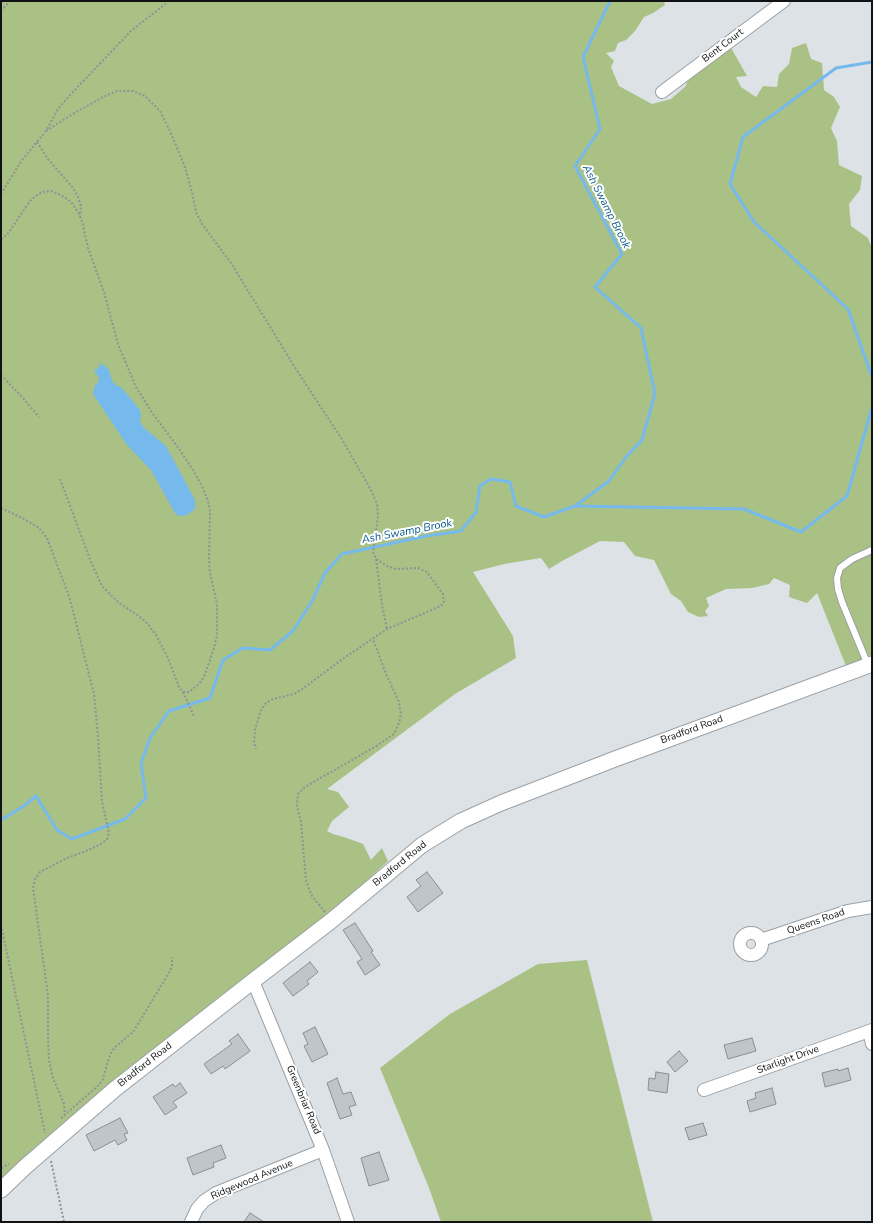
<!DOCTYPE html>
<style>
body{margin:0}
#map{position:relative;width:873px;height:1223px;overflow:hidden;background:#dde2e7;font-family:"Nunito Sans",sans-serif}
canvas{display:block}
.frame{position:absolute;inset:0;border:2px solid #101213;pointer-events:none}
</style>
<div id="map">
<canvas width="873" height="1223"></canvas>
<div class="frame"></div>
</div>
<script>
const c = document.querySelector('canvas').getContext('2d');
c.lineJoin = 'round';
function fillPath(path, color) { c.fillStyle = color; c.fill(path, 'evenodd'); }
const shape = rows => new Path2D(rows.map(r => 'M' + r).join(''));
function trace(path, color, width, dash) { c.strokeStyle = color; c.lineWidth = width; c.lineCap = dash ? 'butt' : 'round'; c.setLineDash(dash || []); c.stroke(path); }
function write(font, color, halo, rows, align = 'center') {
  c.font = font + ' "Nunito Sans",sans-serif'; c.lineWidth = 4; c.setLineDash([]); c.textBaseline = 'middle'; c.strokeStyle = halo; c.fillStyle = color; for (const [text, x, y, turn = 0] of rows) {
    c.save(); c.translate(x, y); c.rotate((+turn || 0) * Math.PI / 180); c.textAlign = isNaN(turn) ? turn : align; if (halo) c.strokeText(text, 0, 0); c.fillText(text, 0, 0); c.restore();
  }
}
fillPath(shape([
 [1,1,664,1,665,5,653,13,644,17,635,31,626,40,618,43,615,51,606,53,614,61,611,67,619,86,652,104,671,99,686,86,688,77,730,46,747,76,736,77,741,87,756,97,763,86,777,87,779,74,789,64,792,48,806,43,811,59,822,63,824,90,834,97,840,107,831,128,837,141,839,165,862,176,860,190,849,204,851,226,868,238,872,248,872,655,846,666,817,593,807,603,789,597,790,585,774,578,769,584,752,588,726,589,706,598,709,606,705,611,708,616,699,617,688,612,681,601,671,594,654,560,635,556,624,542,600,541,562,561,549,569,541,558,504,564,473,572,513,636,516,658,455,694,327,789,338,792,349,807,332,821,327,831,333,834,344,837,363,844,371,860,382,848,388,861,321,923,1,1185],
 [587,960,653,1222,441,1222,429,1188,380,1068,450,1014,538,964]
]), '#a9c185');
fillPath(shape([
 [99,364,104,365,109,370,112,381,117,386,121,387,140,410,141,415,140,421,144,428,166,446,195,500,195,509,187,515,179,516,175,513,151,470,127,445,93,394,95,385,98,383,99,378,94,370,99,368]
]), '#76b9ec');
trace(shape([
 [872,62,836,68,743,137,730,184,754,222,848,309,872,377],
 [576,506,744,509,801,532,847,496,872,407],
 [1,820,24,806,36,796,57,830,72,839,125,819,146,798,141,763,150,738,169,711,210,698,223,660,243,648,270,650,293,631,312,601,325,573,342,554,426,536,461,531,476,512,480,486,491,479,510,482,516,506,544,517,575,506,609,481,626,457,642,440,655,393,641,328,595,287,622,254,575,166,600,129,583,57,610,1]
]), '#76b9ec', 3);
const building = shape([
 [427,872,443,893,418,912,407,897,421,886,416,880,427,872],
 [355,923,373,951,371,952,380,965,365,975,357,962,362,959,343,930,355,923],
 [310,962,318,972,307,981,309,984,293,996,283,983,310,962],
 [315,1027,328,1054,312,1062,304,1046,308,1044,303,1033,315,1027],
 [238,1034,250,1051,225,1069,223,1066,211,1074,204,1064,232,1044,229,1041,238,1034],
 [752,1038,756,1051,728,1059,724,1045,752,1038],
 [679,1051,688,1061,675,1072,667,1062,679,1051],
 [848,1068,851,1080,825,1087,822,1073,838,1069,838,1071,848,1068],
 [656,1072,669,1074,667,1093,648,1090,649,1078,655,1079,656,1072],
 [337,1078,343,1094,351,1092,356,1105,349,1107,352,1115,340,1119,327,1083,337,1078],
 [180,1083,187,1093,173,1102,177,1107,165,1115,153,1097,173,1084,175,1087,180,1083],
 [772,1088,776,1104,750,1112,747,1101,756,1098,755,1093,772,1088],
 [120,1118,128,1133,124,1134,127,1140,118,1145,115,1140,94,1151,86,1135,120,1118],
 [703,1123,707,1135,689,1140,685,1128,703,1123],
 [221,1145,226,1158,213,1163,214,1167,193,1175,187,1158,221,1145],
 [379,1152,389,1180,369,1186,361,1158,379,1152],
 [250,1213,264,1222,244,1222,250,1213]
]);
fillPath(building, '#c0c5ca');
trace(building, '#898e92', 1);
const service = shape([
 [868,665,842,602,838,589,837,578,840,568,852,559,872,550]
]);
const minor = shape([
 [662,92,784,1],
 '740 944a11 11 0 1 1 22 0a11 11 0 1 1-22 0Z',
 [761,940,848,911,872,907],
 [253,981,323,1150,348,1222],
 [869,1031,872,1044],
 [704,1090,872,1030],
 [191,1222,197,1209,204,1201,216,1193,323,1150]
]);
const tertiary = shape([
 [1,1190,25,1167,115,1089,253,981,331,921,422,845,461,821,501,803,615,759,872,664]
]);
trace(service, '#9ba0a4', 8);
trace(minor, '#9ba0a4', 14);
trace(tertiary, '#9ba0a4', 17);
trace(shape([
 [1,11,10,1],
 [46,131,71,115,103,97,117,91,133,91,145,96,160,111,170,131,185,167,192,192,196,212,202,224,231,263,294,366,343,441,371,490,377,504,378,516,373,552,376,559,387,566,396,569,418,568,427,572,443,594,444,602,441,606,387,629,344,658,301,690,294,694,273,699,266,703,261,710,255,730,254,743,256,749],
 [37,142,48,159,73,188,78,197,81,206,80,217],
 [1,194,22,160,46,131,58,109,71,94,131,31,169,1],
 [1,239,7,235,30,201,37,195,43,192,51,191,61,195,71,202,78,212,82,221,88,248,104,292,118,344,136,387,153,414,180,450,193,470,202,486,208,501,210,511,209,560,210,573,217,604,217,635,214,648,204,677,199,684,189,692,183,692,179,687,168,658,156,635,148,624,139,616,119,603,102,586,91,562,60,479],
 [1,375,22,397,39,417],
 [1,508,24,519,39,528,47,538,70,599,79,635,94,694,98,737,102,801,109,833,107,839,101,844,86,851,67,858,40,872,35,879,33,888,48,995,48,1036,49,1060,53,1078,64,1104,65,1114],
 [376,559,382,605,387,629],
 [183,692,194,716],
 [325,912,312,896,306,881,301,822,297,806,298,794,305,787,378,745,394,734,399,723,401,714,399,702,386,674,373,639],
 [1,925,45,1133],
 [61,1118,99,1085,103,1079,108,1061,111,1053,115,1047,133,1032,170,971,172,965,172,957],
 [51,1161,64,1222],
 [1,1168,9,1164]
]), '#8f9296', 2, [2, 2]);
trace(service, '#fff', 6);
trace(minor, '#fff', 12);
trace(tertiary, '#fff', 15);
write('10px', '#101213', '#fff', [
 ["Bent Court",723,46,-37],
 ["Bradford Road",692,730,-20],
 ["Bradford Road",400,864,-39],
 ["Queens Road",816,922,-19],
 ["Starlight Drive",788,1060,-20],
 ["Bradford Road",145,1065,-38],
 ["Greenbriar Road",303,1100,67],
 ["Ridgewood Avenue",252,1180,-23]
]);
write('italic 11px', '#065988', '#fff', [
 ["Ash Swamp Brook",606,207,63],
 ["Ash Swamp Brook",407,532,-11]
]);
</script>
